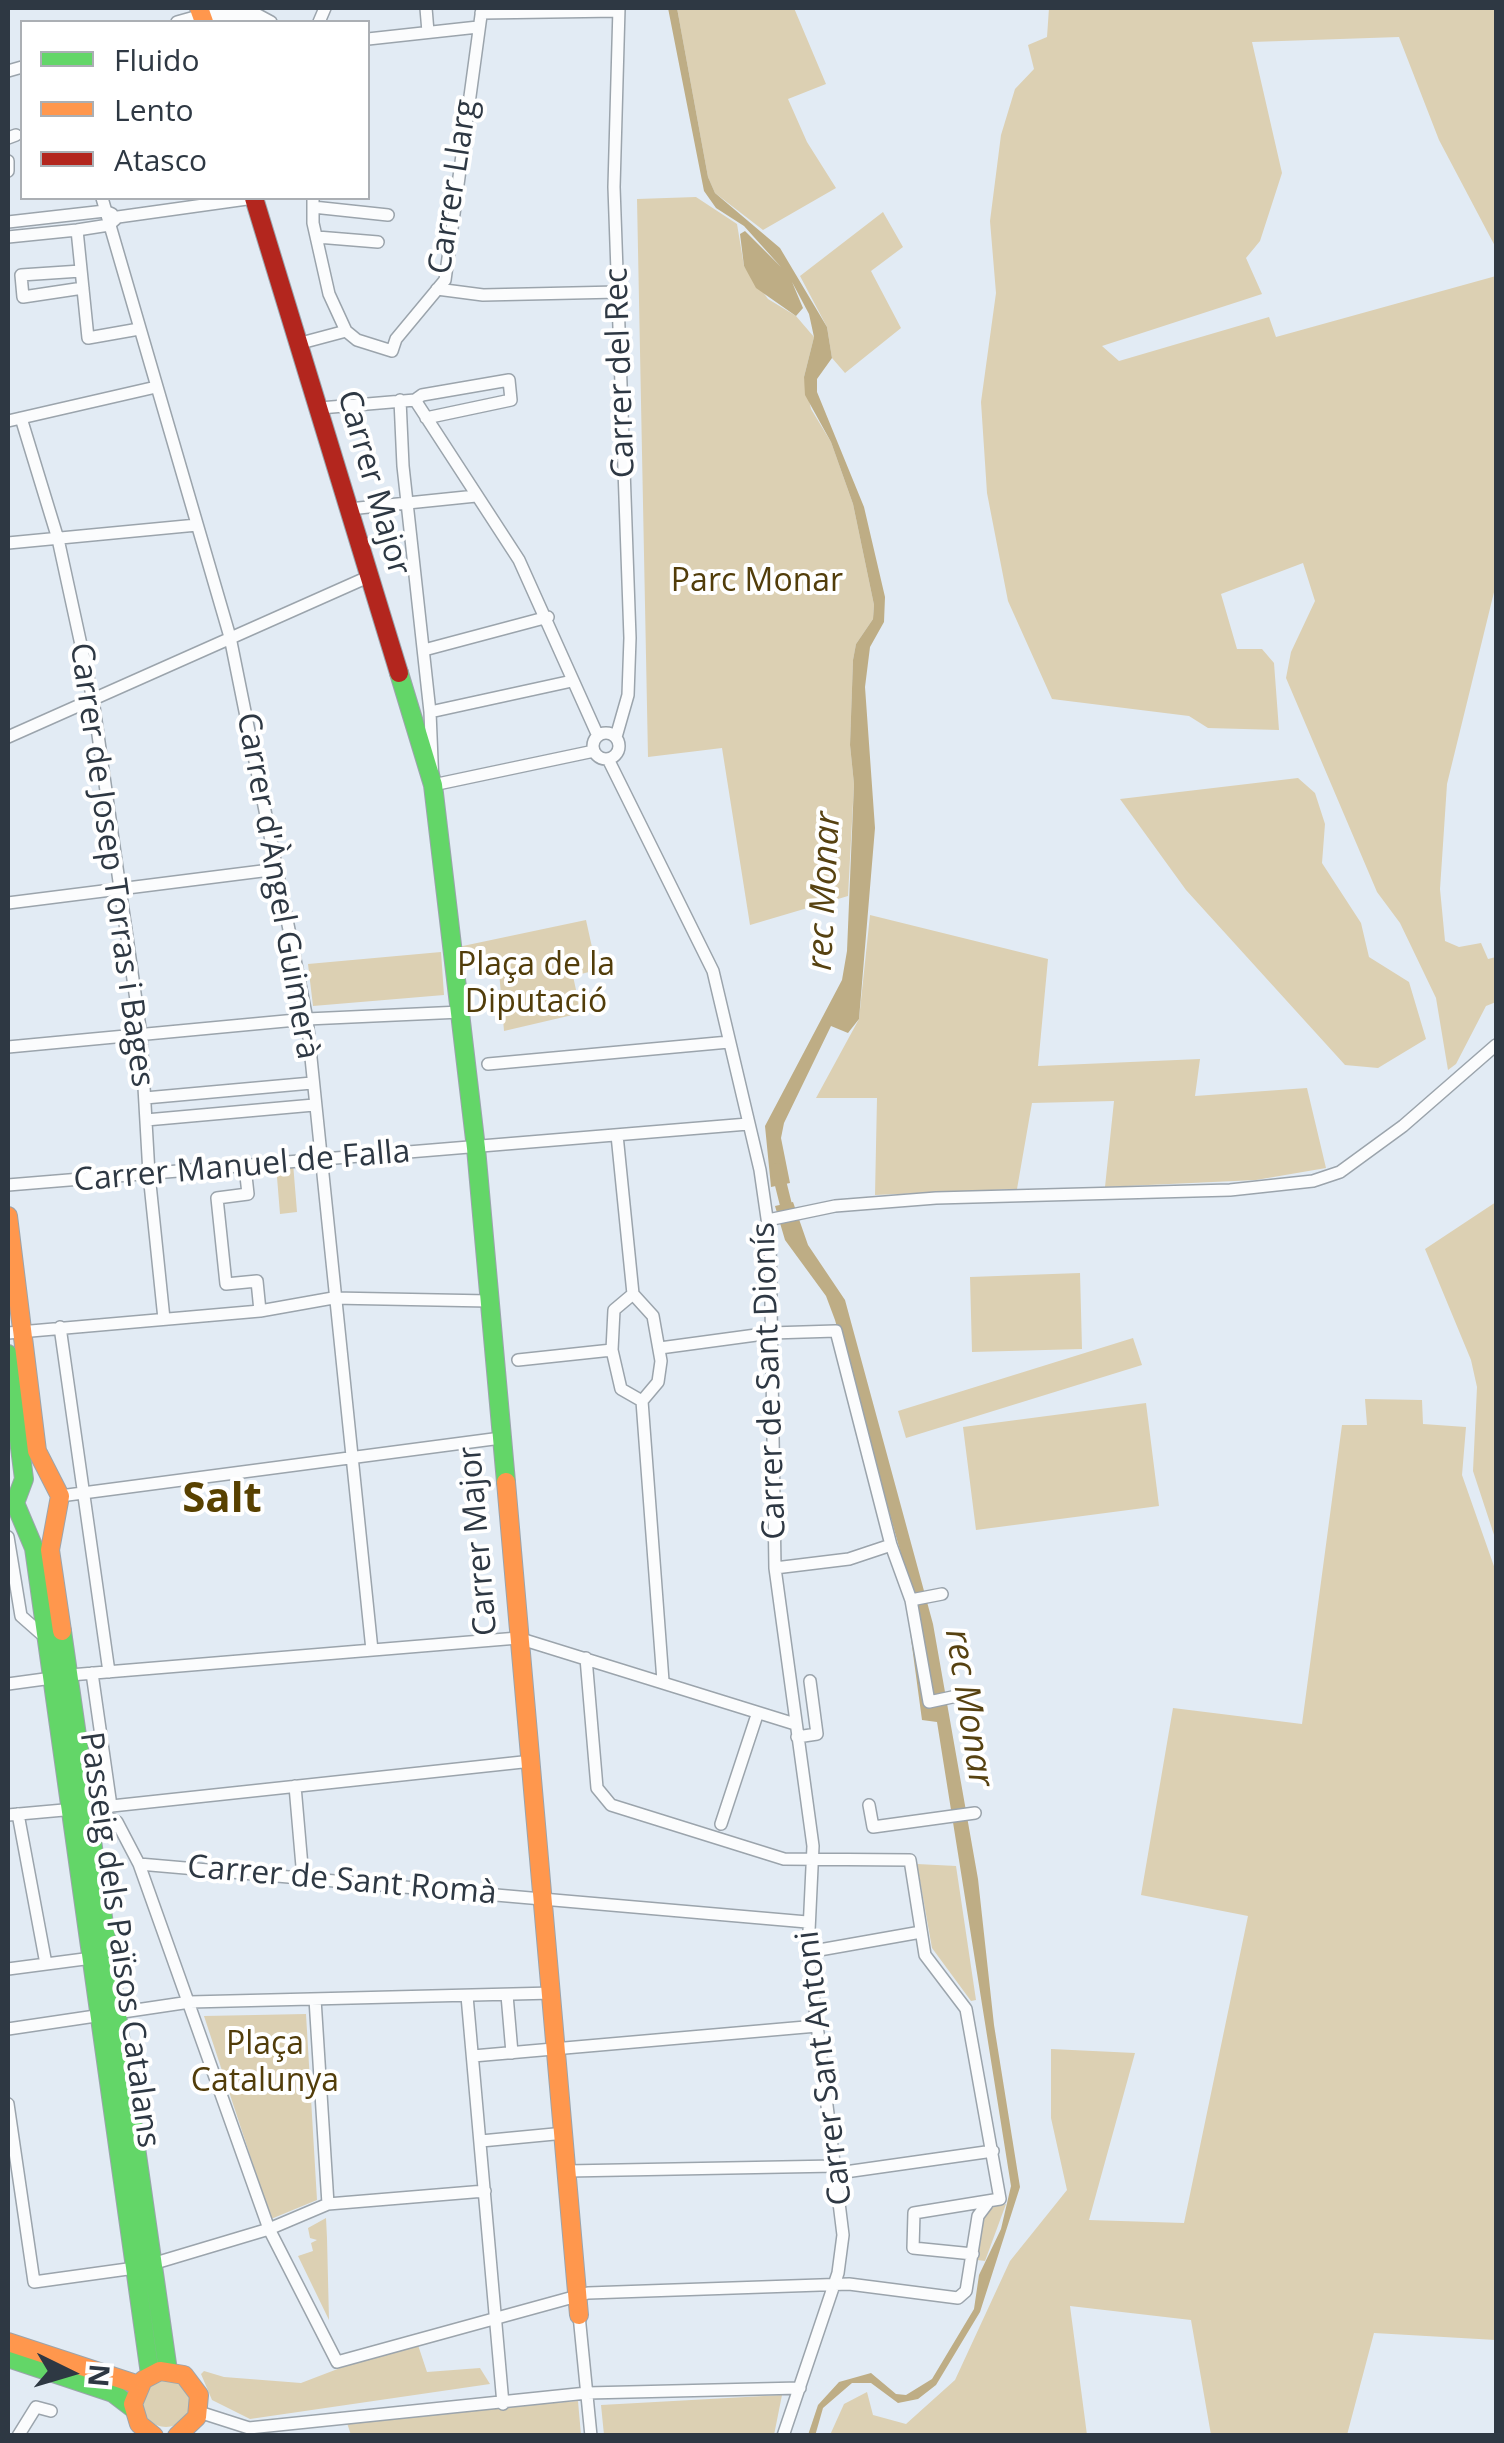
<!DOCTYPE html>
<meta charset="utf-8">
<style>
body{margin:0}
#map{position:relative;width:1504px;height:2443px;overflow:hidden;background:#e2ebf4;font-family:"Open Sans",sans-serif}
canvas{display:block}
.frame{position:absolute;inset:0;border:10px solid #2e3843;pointer-events:none}
.legend{position:absolute;left:20px;top:20px;width:350px;height:180px;box-sizing:border-box;background:#fff;border:2px solid #abafb4;margin:0;padding:12px 18px;list-style:none;font-size:30px;color:#2e3843}
.legend li{display:flex;align-items:center;gap:20px;height:50px}
.legend b{width:50px;border:2px solid #abafb4}
.north{position:absolute;left:20px;top:2323px;width:100px;height:100px;-webkit-text-stroke:8px #fff;paint-order:stroke;rotate:95deg;font-size:28px;font-weight:700;line-height:40px;text-align:center;color:#2e3843}
.north::after{content:'';display:block;margin:auto;width:35px;height:45px;background:#2e3843;clip-path:polygon(50% 0,100% 100%,50% 72%,0 100%)}
</style>
<div id="map">
<canvas width="1504" height="2443"></canvas>
<div class="frame"></div>
<ul class="legend">
<li><b style="height:12px;background:#63d668"></b>Fluido</li>
<li><b style="height:12px;background:#ff974d"></b>Lento</li>
<li><b style="height:12px;background:#b3261e"></b>Atasco</li>
</ul>
<div class="north">N</div>
</div>
<script>
const c = document.querySelector('canvas').getContext('2d');
c.lineJoin = 'round';
function fillPath(path, color) { c.fillStyle = color; c.fill(path, 'evenodd'); }
const shape = rows => new Path2D(rows.map(r => 'M' + r).join(''));
function trace(path, color, width, dash) { c.strokeStyle = color; c.lineWidth = width; c.lineCap = dash ? 'butt' : 'round'; c.setLineDash(dash || []); c.stroke(path); }
function write(font, color, halo, rows, align = 'center') {
  c.font = font + ' "Open Sans",sans-serif'; c.lineWidth = 8; c.setLineDash([]); c.textBaseline = 'middle'; c.strokeStyle = halo; c.fillStyle = color; for (const [text, x, y, turn = 0] of rows) {
    c.save(); c.translate(x, y); c.rotate((+turn || 0) * Math.PI / 180); c.textAlign = isNaN(turn) ? turn : align; if (halo) c.strokeText(text, 0, 0); c.fillText(text, 0, 0); c.restore();
  }
}
fillPath(shape([
 [677,8,794,8,826,84,788,99,807,142,836,188,763,230,715,193,708,177],
 [1049,8,1496,8,1496,248,1439,140,1399,37,1252,42,1282,173,1260,241,1246,258,1262,294,1102,346,1119,361,1269,317,1276,337,1496,276,1496,584,1447,784,1440,889,1445,941,1459,947,1481,943,1488,959,1496,957,1496,1002,1486,1006,1456,1064,1448,1070,1436,998,1400,923,1377,892,1286,678,1291,652,1315,601,1303,563,1221,594,1237,649,1262,649,1274,663,1279,730,1208,728,1189,716,1052,699,1008,601,987,493,981,402,996,293,990,221,1001,135,1015,89,1034,69,1028,45,1047,37],
 [696,197,737,224,744,266,768,299,796,316,814,337,804,377,811,409,831,442,853,504,874,605,873,619,856,644,853,660,850,745,854,784,848,896,750,925,722,748,648,757,637,199],
 [883,212,903,247,871,271,901,328,845,373,832,358,827,327,800,276],
 [1298,778,1315,793,1325,824,1322,863,1361,923,1369,957,1409,982,1426,1039,1378,1068,1345,1065,1186,890,1120,799],
 [870,915,1048,959,1038,1066,1200,1059,1195,1096,1307,1088,1326,1168,1256,1180,1105,1187,1114,1101,1032,1103,1017,1189,875,1195,877,1098,816,1098,859,1019],
 [586,920,597,970,573,976,581,1013,504,1031,498,959,460,962,458,947],
 [441,952,444,995,313,1006,308,964],
 [293,1163,297,1212,280,1214,276,1165],
 [1496,1202,1496,1541,1473,1471,1477,1387,1471,1360,1425,1249],
 [1080,1273,1082,1349,972,1352,970,1277],
 [1133,1338,1142,1365,906,1438,898,1411],
 [1365,1399,1422,1400,1423,1424,1466,1427,1462,1475,1496,1572,1496,2340,1374,2333,1347,2435,1211,2435,1191,2320,1070,2306,1087,2435,830,2435,844,2404,867,2392,873,2415,906,2424,955,2380,1010,2261,1067,2190,1051,2118,1051,2049,1135,2053,1089,2220,1184,2223,1248,1916,1141,1895,1173,1708,1302,1724,1342,1425,1367,1425],
 [1146,1403,1159,1506,976,1530,963,1427],
 [917,1864,956,1866,976,2000,971,2001,932,1948],
 [306,2014,317,2200,271,2219,204,2016],
 [1006,2204,985,2261,977,2260,982,2219,989,2207],
 [326,2218,327,2238,329,2320,298,2256,313,2251,311,2243,317,2240,310,2238,308,2228],
 [416,2339,427,2372,480,2368,490,2384,250,2419,212,2400,201,2374,204,2371,224,2377,301,2383],
 '142 2403a24 24 0 1 1 48 0a24 24 0 1 1-48 0Z',
 [782,2395,774,2435,604,2435,601,2405],
 [578,2401,581,2435,351,2435,346,2420]
]), '#dcd0b3');
fillPath(shape([
 [668,8,677,8,708,177,715,193,780,248,827,327,832,358,817,379,817,392,864,507,885,597,884,622,870,647,865,687,875,828,859,1019,848,1033,831,1026,784,1123,781,1138,790,1183,771,1187,765,1126,842,980,847,951,854,784,850,745,853,660,856,644,873,619,874,605,853,504,831,442,805,395,804,377,814,337,809,314,792,282,803,308,796,316,756,288,744,266,740,234,745,231,781,267,744,226,716,208,704,191],
 [793,1202,808,1245,845,1300,933,1624,978,1879,994,2025,1020,2187,980,2312,936,2385,918,2399,898,2403,871,2383,852,2383,823,2408,815,2436,808,2435,818,2405,839,2382,871,2373,896,2394,906,2395,932,2379,974,2309,979,2275,1001,2229,1011,2186,937,1722,922,1720,906,1602,912,1593,835,1320,826,1296,785,1240,775,1206]
]), '#bead85');
trace(shape([
 [777,1169,789,1217]
]), '#bead85', 12);
const street = shape([
 [426,8,428,32],
 [481,13,618,11],
 [177,22,202,15,258,15,271,22],
 [319,22,325,8],
 [368,39,478,27],
 [8,71,22,67],
 [8,138,16,135],
 [8,161,8,171],
 [102,198,230,637,307,1019,372,1650],
 [313,198,313,223,329,294,346,331],
 [313,207,388,215],
 [8,222,105,211,112,214],
 [77,230,88,338,139,329],
 [8,237,77,230,109,225,118,217,254,198],
 [317,237,378,242],
 [81,271,21,275,23,297,83,288],
 [437,289,483,295,618,292],
 [301,343,346,331,357,340,392,351,396,339,445,280,482,8],
 [400,400,403,466,430,712,433,785,594,751],
 [415,400,519,560,598,736],
 [320,408,415,400,422,395,509,380,511,400,426,418],
 [21,418,58,539,93,700,141,1035,149,1174,164,1319],
 [8,421,156,387],
 [349,509,476,496],
 [8,543,197,525],
 [424,650,548,617],
 [430,712,572,681],
 '593 746a13 13 0 1 1 26 0a13 13 0 1 1-26 0Z',
 [8,737,368,577],
 [616,737,628,695,630,638,614,187,619,8],
 [608,759,713,971,760,1170,770,1239,775,1568,813,1846,808,1952,843,2235,838,2273,783,2436],
 [8,903,278,869],
 [8,1047,307,1019,461,1012],
 [488,1064,729,1042],
 [145,1098,312,1083],
 [146,1120,314,1105],
 [617,1135,633,1294],
 [245,1167,248,1194,217,1198,226,1284,257,1281,260,1311],
 [8,1185,748,1124],
 [768,1220,835,1206,936,1198,1230,1190,1313,1181,1340,1172,1403,1126,1496,1045],
 [633,1294,653,1316,661,1361,658,1382,642,1401,621,1389,612,1350,614,1310,633,1294],
 [60,1327,109,1672],
 [8,1333,260,1311,333,1298,489,1301],
 [660,1348,771,1333,836,1331,891,1545,849,1559,775,1568],
 [518,1360,612,1350],
 [642,1401,663,1681],
 [60,1496,501,1438],
 [8,1537,21,1616,46,1638],
 [891,1545,911,1600,929,1702,957,1696],
 [911,1600,942,1594],
 [586,1658,597,1788,611,1805,784,1859,910,1860,925,1955,966,2009,1000,2199,914,2213,913,2248,973,2254],
 [92,1673,111,1806],
 [70,1675,518,1638,795,1724],
 [8,1684,52,1678],
 [797,1737,817,1734,810,1681],
 [295,1786,303,1878],
 [869,1805,873,1827,975,1813],
 [90,1808,117,1822,139,1864,269,2229,328,2204,315,1999],
 [93,1808,532,1761],
 [18,1814,46,1964],
 [8,1815,75,1809],
 [721,1824,756,1718],
 [139,1864,807,1922],
 [808,1952,921,1932],
 [8,1969,92,1958],
 [507,1995,512,2053],
 [467,1996,503,2404],
 [8,2029,190,2002,553,1993],
 [473,2056,817,2026],
 [8,2104,34,2282,135,2268],
 [481,2141,565,2133],
 [567,2171,836,2166],
 [838,2173,993,2151],
 [328,2204,485,2191],
 [152,2264,269,2229,337,2362,588,2293,849,2284,958,2298,966,2291,978,2216,987,2204],
 [579,2315,591,2436],
 [199,2412,249,2428,587,2393,800,2388],
 [18,2436,36,2407,51,2411]
]);
const fast = shape([
 [399,673,433,785,476,1148,506,1482],
 [8,1354,24,1479,15,1503,34,1548,150,2374],
 [62,1631,168,2371],
 [8,2358,113,2393,134,2409]
]);
const slow = shape([
 [199,8,204,22],
 [8,1216,37,1451,60,1496,50,1550,62,1631],
 [506,1482,579,2315],
 [8,2342,139,2385],
 [154,2436,139,2424,133,2404,143,2380,160,2371,184,2375,199,2395,197,2417,177,2436]
]);
const jam = shape([
 [254,198,399,673]
]);
trace(street, '#9ba4ac', 14);
trace(fast, '#9ba4ac', 20);
trace(slow, '#9ba4ac', 20);
trace(jam, '#9ba4ac', 20);
trace(street, '#fbfcfd', 11);
trace(fast, '#63d668', 18);
trace(slow, '#ff974d', 18);
trace(jam, '#b3261e', 18);
write('32px', '#2e3843', '#fff', [
 ["Carrer Llarg",454,187,-81],
 ["Carrer del Rec",621,373,-92],
 ["Carrer Major",373,483,74],
 ["Carrer de Josep Torras i Bages",111,865,82],
 ["Carrer d'Àngel Guimerà",277,886,80],
 ["Carrer Manuel de Falla",242,1167,-5],
 ["Carrer de Sant Dionís",770,1381,-92],
 ["Carrer Major",479,1541,-95],
 ["Carrer de Sant Romà",342,1881,5],
 ["Passeig dels Països Catalans",119,1940,82],
 ["Carrer Sant Antoni",825,2068,-97]
]);
write('32px', '#523d0a', '#fff', [
 ["Parc Monar",757,582],
 ["Plaça de la",536,966],
 ["Diputació",536,1003],
 ["Plaça",265,2045],
 ["Catalunya",265,2082]
]);
write('italic 35px', '#574211', '#fff', [
 ["rec Monar",825,891,-87],
 ["rec Monar",968,1708,81]
]);
write('bold 42px', '#584100', '#fff', [
 ["Salt",222,1500]
]);
</script>
